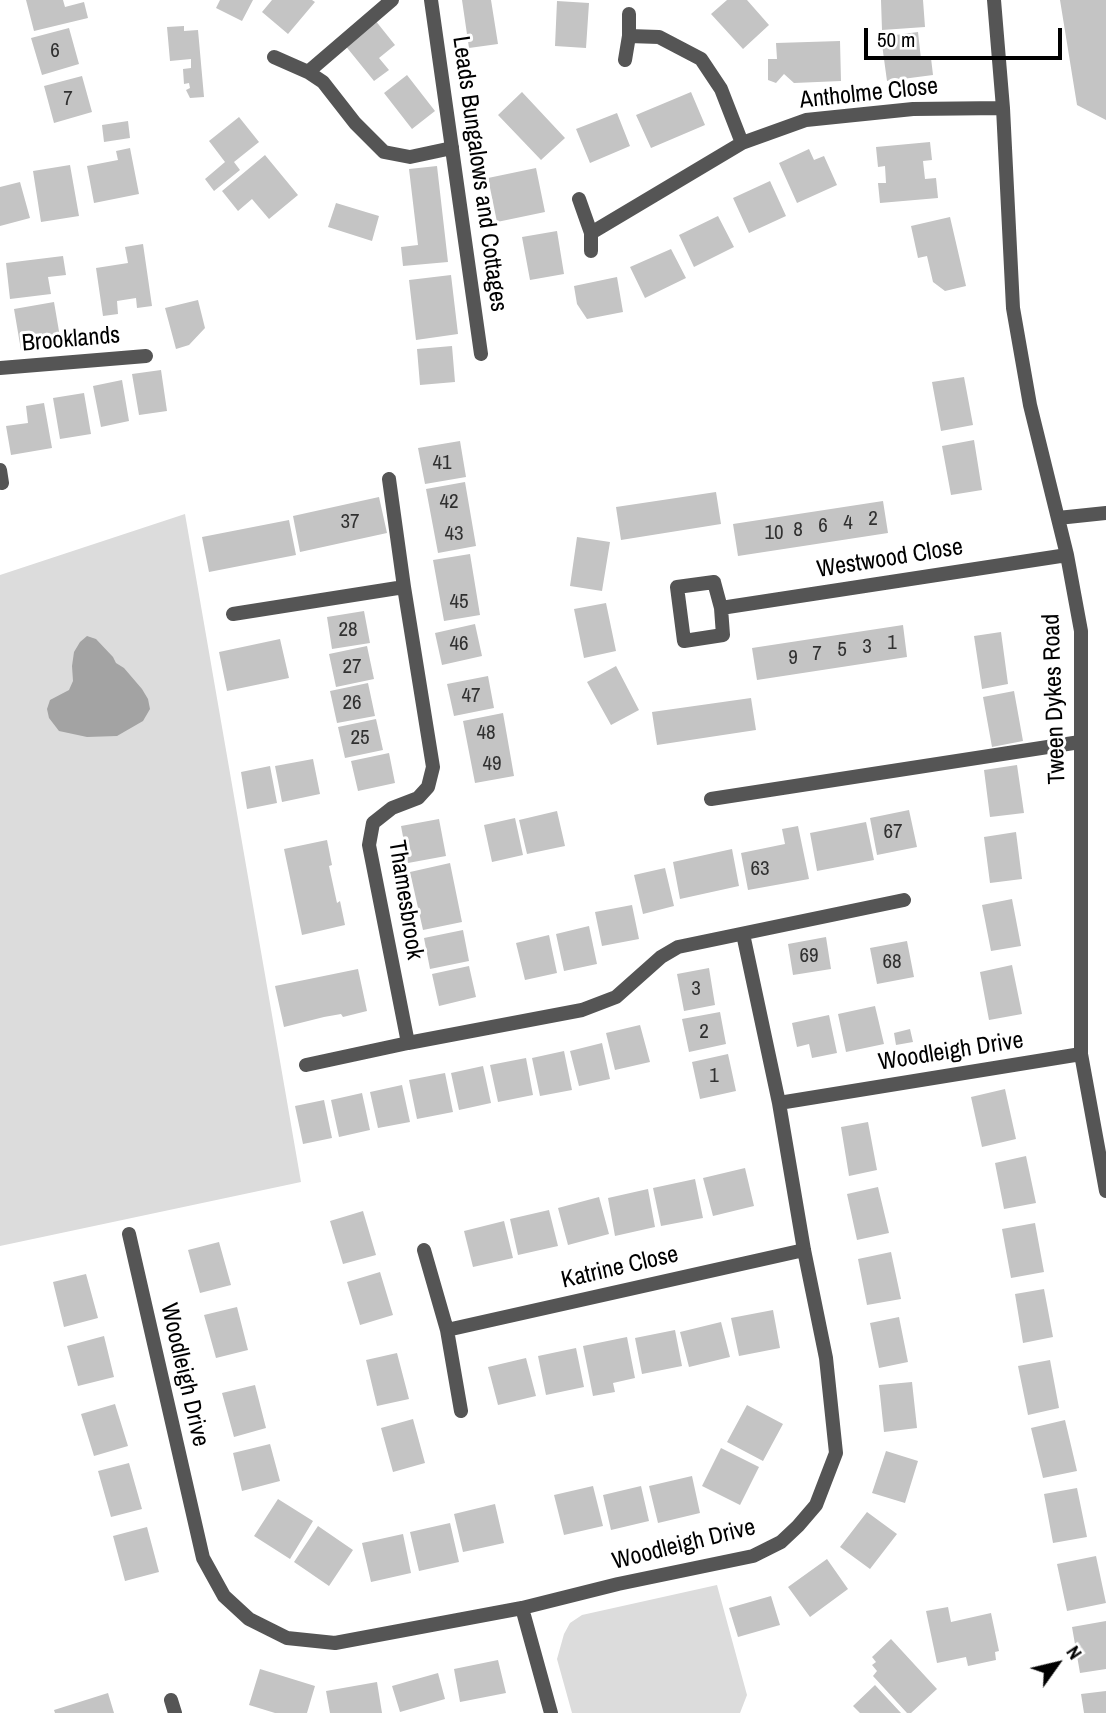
<!DOCTYPE html>
<style>
body{margin:0}
#map{position:relative;width:1106px;height:1713px;overflow:hidden;background:#fff;font-family:"Archivo Narrow",sans-serif}
canvas{display:block}
.north{position:absolute;left:1022px;top:1629px;width:70px;height:70px;-webkit-text-stroke:5px #fff;paint-order:stroke;rotate:56deg;font-size:19px;font-weight:700;line-height:28px;text-align:center;color:#000}
.north::after{content:'';display:block;margin:auto;width:24px;height:32px;background:#000;clip-path:polygon(50% 0,100% 100%,50% 72%,0 100%)}
.scale{position:absolute;left:864px;top:28px;width:198px;height:32px;box-sizing:border-box;border:4px solid #000;border-top:0;padding-left:9px;font-size:21px;line-height:24px;white-space:nowrap;color:#000;-webkit-text-stroke:5px #fff;paint-order:stroke}
</style>
<div id="map">
<canvas width="1106" height="1713"></canvas>
<div class="north">N</div>
<div class="scale">50 m</div>
</div>
<script>
const c = document.querySelector('canvas').getContext('2d');
c.lineJoin = 'round';
function fillPath(path, color) { c.fillStyle = color; c.fill(path, 'evenodd'); }
const shape = rows => new Path2D(rows.map(r => 'M' + r).join(''));
function trace(path, color, width, dash) { c.strokeStyle = color; c.lineWidth = width; c.lineCap = dash ? 'butt' : 'round'; c.setLineDash(dash || []); c.stroke(path); }
function write(font, color, halo, rows, align = 'center') {
  c.font = font + ' "Archivo Narrow",sans-serif'; c.lineWidth = 6; c.setLineDash([]); c.textBaseline = 'middle'; c.strokeStyle = halo; c.fillStyle = color; for (const [text, x, y, turn = 0] of rows) {
    c.save(); c.translate(x, y); c.rotate((+turn || 0) * Math.PI / 180); c.textAlign = isNaN(turn) ? turn : align; if (halo) c.strokeText(text, 0, 0); c.fillText(text, 0, 0); c.restore();
  }
}
fillPath(shape([
 [185,514,301,1182,0,1246,0,575],
 [717,1585,747,1695,740,1713,572,1713,557,1659,564,1634,570,1623,582,1615]
]), '#dcdcdc');
fillPath(shape([
 [87,636,96,639,113,657,116,663,124,668,142,689,148,699,150,709,143,721,117,736,87,737,59,731,49,718,47,709,50,700,69,690,73,681,72,666,74,652,80,642]
]), '#a3a3a3');
fillPath(shape([
 [26,0,63,0,65,7,84,2,88,18,34,31],
 [220,0,253,0,242,21,216,8],
 [272,0,312,0,315,2,288,34,262,12],
 [462,0,491,0,498,44,469,48],
 [727,0,747,0,769,25,743,49,711,14],
 [881,0,923,0,925,27,882,30],
 [1060,0,1106,0,1106,120,1077,105],
 [557,1,589,3,586,48,555,46],
 [375,20,395,45,379,58,389,70,374,81,344,44],
 [184,26,184,31,198,30,204,97,190,98,186,90,190,88,189,83,184,84,183,69,191,68,191,59,170,61,167,27],
 [69,28,79,64,42,75,31,38],
 [918,32,921,59,931,58,933,75,887,81,881,37],
 [840,41,841,81,794,83,784,74,776,83,768,80,768,59,777,59,776,43],
 [407,75,435,111,412,129,384,93],
 [82,76,92,112,54,123,44,86],
 [522,92,565,138,541,160,498,115],
 [691,92,705,125,651,148,636,115],
 [617,113,630,146,590,163,576,129],
 [239,117,259,142,234,162,240,170,214,191,205,179,225,162,209,141],
 [128,121,130,138,104,142,102,125],
 [930,142,932,160,923,161,925,179,936,178,938,198,880,203,878,183,886,183,885,166,878,167,876,147],
 [130,148,139,194,94,203,87,166,118,160,116,151],
 [809,149,814,160,824,156,837,185,797,203,779,163],
 [265,155,298,195,269,219,252,199,238,211,222,191],
 [70,165,79,216,41,222,33,171],
 [437,166,448,262,403,266,401,247,418,245,409,169],
 [536,168,545,212,497,222,488,178],
 [770,181,786,216,749,233,733,198],
 [20,182,30,218,0,226,0,187],
 [336,203,379,216,372,241,328,227],
 [718,216,734,247,694,267,679,235],
 [950,217,966,286,945,291,933,282,927,256,918,258,911,226],
 [557,231,564,274,530,280,522,237],
 [143,244,152,306,137,308,136,298,117,301,118,314,103,316,96,268,128,263,125,247],
 [671,249,686,278,645,298,630,267],
 [63,256,66,275,48,277,51,294,10,299,6,263],
 [451,275,458,334,416,340,409,280],
 [617,277,623,312,587,319,577,304,574,286],
 [198,300,205,328,189,345,176,349,165,308],
 [54,302,61,343,21,350,14,309],
 [452,346,455,382,420,385,417,349],
 [161,370,167,411,139,415,132,374],
 [964,377,973,425,941,431,932,382],
 [122,380,129,421,101,427,93,386],
 [84,393,91,434,60,439,53,398],
 [44,403,52,448,11,455,6,426,28,423,26,406],
 [974,440,982,490,951,495,942,446],
 [460,441,466,477,425,484,418,448],
 [465,482,476,546,438,553,426,489],
 [716,492,721,524,621,540,616,507],
 [379,497,387,533,300,552,293,516],
 [883,501,888,533,738,556,733,524],
 [289,520,296,555,209,572,202,537],
 [577,537,610,542,602,591,570,586],
 [470,554,480,615,444,621,433,560],
 [606,603,616,651,584,658,574,609],
 [364,611,370,643,332,649,327,617],
 [475,624,482,656,442,665,435,633],
 [903,625,907,657,757,680,752,648],
 [1001,632,1008,684,982,689,974,636],
 [280,639,289,678,227,691,219,652],
 [367,646,374,679,336,687,329,654],
 [616,666,639,710,611,725,587,682],
 [488,676,494,708,454,716,447,684],
 [368,683,375,716,337,723,330,691],
 [1014,691,1023,741,992,747,983,697],
 [751,698,756,730,657,745,652,712],
 [503,713,514,776,475,783,463,721],
 [376,719,383,750,345,758,338,727],
 [389,753,395,783,358,791,351,761],
 [313,759,320,794,282,802,275,766],
 [1017,765,1024,813,990,817,984,770],
 [270,766,277,803,247,809,241,772],
 [909,810,917,847,877,855,870,818],
 [557,811,565,846,527,854,519,820],
 [515,818,523,855,492,862,484,825],
 [439,819,446,856,408,863,401,826],
 [866,822,874,860,817,871,810,833],
 [798,826,809,879,748,890,741,853,785,844,782,829],
 [1016,832,1022,879,990,883,984,837],
 [327,840,332,865,329,866,337,903,340,901,345,925,302,935,284,849],
 [732,849,739,886,680,899,673,862],
 [450,863,462,922,423,930,410,872],
 [665,868,674,906,643,914,634,875],
 [1012,899,1021,946,991,951,982,905],
 [632,905,639,939,602,946,595,912],
 [589,926,597,964,564,971,556,934],
 [463,930,469,961,430,969,424,938],
 [549,935,557,973,525,980,516,943],
 [826,937,831,969,793,975,788,944],
 [907,941,914,977,877,984,870,948],
 [1012,965,1022,1014,989,1020,980,972],
 [469,966,476,997,439,1006,432,974],
 [709,968,715,1005,684,1011,677,974],
 [358,969,367,1011,343,1017,341,1014,324,1017,284,1027,275,986],
 [875,1006,884,1044,846,1052,838,1014],
 [720,1012,726,1044,689,1052,682,1019],
 [829,1015,837,1053,812,1058,809,1044,797,1047,792,1023],
 [640,1025,650,1062,615,1070,606,1033],
 [910,1029,913,1042,896,1045,894,1033],
 [602,1043,610,1079,579,1086,570,1051],
 [564,1051,572,1090,540,1096,532,1058],
 [728,1054,736,1091,700,1099,692,1062],
 [526,1058,533,1095,498,1102,490,1065],
 [483,1066,491,1103,459,1110,451,1073],
 [445,1073,453,1112,417,1119,409,1080],
 [402,1085,410,1122,378,1128,370,1092],
 [1005,1089,1016,1139,982,1147,971,1097],
 [362,1093,370,1130,339,1137,331,1100],
 [324,1100,332,1138,303,1144,295,1106],
 [868,1122,877,1170,849,1176,841,1127],
 [1026,1156,1036,1203,1004,1209,995,1163],
 [745,1168,754,1206,713,1216,703,1178],
 [695,1179,703,1218,661,1226,653,1188],
 [878,1187,889,1233,857,1240,847,1194],
 [648,1189,655,1227,615,1236,608,1198],
 [599,1197,609,1234,568,1245,558,1208],
 [549,1210,558,1246,518,1255,510,1219],
 [363,1211,376,1255,343,1264,330,1221],
 [504,1221,513,1258,473,1267,464,1231],
 [1035,1223,1044,1272,1011,1278,1002,1229],
 [219,1242,231,1285,200,1293,188,1250],
 [891,1252,901,1299,867,1305,858,1259],
 [380,1272,393,1315,360,1325,347,1282],
 [86,1274,98,1318,64,1327,53,1282],
 [1044,1289,1053,1337,1023,1343,1015,1294],
 [237,1307,248,1350,216,1358,204,1315],
 [773,1310,780,1348,739,1356,731,1318],
 [899,1317,908,1362,879,1368,870,1323],
 [721,1322,730,1357,689,1367,680,1332],
 [675,1330,682,1366,642,1374,635,1338],
 [104,1336,114,1377,78,1386,67,1346],
 [627,1337,635,1378,613,1383,615,1392,593,1396,583,1346],
 [576,1348,584,1387,546,1395,538,1356],
 [397,1353,409,1399,377,1406,366,1360],
 [526,1358,536,1396,498,1405,488,1367],
 [1050,1360,1059,1408,1028,1415,1018,1366],
 [912,1382,917,1428,884,1432,879,1385],
 [255,1385,266,1428,234,1437,222,1393],
 [115,1404,128,1446,94,1456,81,1414],
 [747,1405,783,1424,763,1461,727,1442],
 [413,1419,425,1463,393,1472,381,1428],
 [1065,1420,1077,1471,1043,1478,1031,1428],
 [270,1444,280,1481,242,1491,233,1453],
 [721,1448,759,1467,740,1505,702,1486],
 [886,1451,918,1461,905,1503,872,1493],
 [129,1463,142,1509,111,1517,98,1471],
 [692,1476,700,1513,658,1523,649,1486],
 [593,1486,603,1526,564,1535,554,1495],
 [641,1486,649,1521,611,1530,603,1495],
 [1077,1488,1087,1537,1053,1543,1044,1494],
 [278,1499,313,1521,290,1559,254,1536],
 [495,1504,504,1543,463,1552,454,1514],
 [867,1512,897,1534,870,1569,840,1547],
 [450,1523,459,1562,419,1571,410,1532],
 [318,1526,353,1550,329,1586,294,1562],
 [147,1527,159,1572,125,1581,113,1536],
 [403,1534,411,1573,371,1582,362,1543],
 [1096,1556,1106,1603,1067,1611,1057,1564],
 [827,1559,848,1589,810,1617,788,1587],
 [771,1596,780,1625,738,1637,729,1608],
 [948,1607,951,1622,991,1613,999,1651,995,1652,996,1660,968,1666,966,1657,937,1663,926,1611],
 [1106,1621,1106,1669,1080,1673,1072,1627],
 [891,1639,937,1689,911,1713,907,1713,873,1676,877,1671,872,1665,876,1662,872,1657],
 [498,1660,506,1693,460,1702,454,1669],
 [260,1669,315,1686,307,1713,275,1713,249,1705],
 [438,1673,445,1699,400,1712,392,1686],
 [377,1682,382,1713,330,1713,326,1691],
 [875,1685,901,1713,860,1713,853,1706],
 [1106,1691,1106,1713,1084,1713,1081,1694],
 [108,1693,114,1713,55,1713,54,1710]
]), '#c4c4c4');
trace(shape([
 [274,57,308,72,323,82,355,123,384,152,410,157,452,148],
 [308,72,392,0],
 [711,799,1080,742],
 [171,1700,175,1713]
]), '#555', 14);
trace(shape([
 [431,0,481,354],
 [994,0,1003,108,1013,308,1030,405,1067,555,1081,631,1081,1054,1106,1191],
 [629,36,659,37,701,59,721,89,742,143],
 [625,60,629,36,629,14],
 [579,199,591,233,591,251],
 [591,233,742,143,806,120,913,109,1003,108],
 [0,368,146,356],
 [0,470,2,483],
 [389,479,404,587,433,767,428,787,418,798,392,808,373,823,369,845,408,1043],
 [1058,518,1106,513],
 [714,582,721,608,723,635,684,641,677,587,714,582],
 [721,608,1067,555],
 [233,614,404,587],
 [743,934,779,1103],
 [306,1065,408,1043,582,1010,616,997,661,957,678,947,904,900],
 [129,1234,203,1558,224,1596,249,1619,287,1638,335,1643,522,1608,618,1584,753,1556,781,1542,798,1526,816,1505,836,1453,826,1358,804,1250,779,1103,1081,1054],
 [424,1250,447,1330,461,1411],
 [447,1330,804,1250],
 [522,1608,551,1713]
]), '#555', 14);
write('21px', '#313131', null, [
 ["6",55,51],
 ["7",68,99],
 ["41",442,463],
 ["42",449,502],
 ["2",873,519],
 ["37",350,522],
 ["4",848,523],
 ["6",823,526],
 ["8",798,530],
 ["10",774,533],
 ["43",454,534],
 ["45",459,602],
 ["28",348,630],
 ["1",892,643],
 ["46",459,644],
 ["3",867,647],
 ["5",842,650],
 ["7",817,654],
 ["9",793,658],
 ["27",352,667],
 ["47",471,696],
 ["26",352,703],
 ["48",486,733],
 ["25",360,738],
 ["49",492,764],
 ["67",893,832],
 ["63",760,869],
 ["69",809,956],
 ["68",892,962],
 ["3",696,989],
 ["2",704,1032],
 ["1",714,1076]
]);
write('24px', '#000', '#fff', [
 ["Antholme Close",869,94,-6],
 ["Leads Bungalows and Cottages",479,174,82],
 ["Brooklands",71,340,-5],
 ["Westwood Close",890,559,-9],
 ["Tween Dykes Road",1055,699,-92],
 ["Thamesbrook",405,900,81],
 ["Woodleigh Drive",951,1052,-9],
 ["Katrine Close",620,1268,-13],
 ["Woodleigh Drive",184,1375,77],
 ["Woodleigh Drive",684,1545,-14]
]);
</script>
